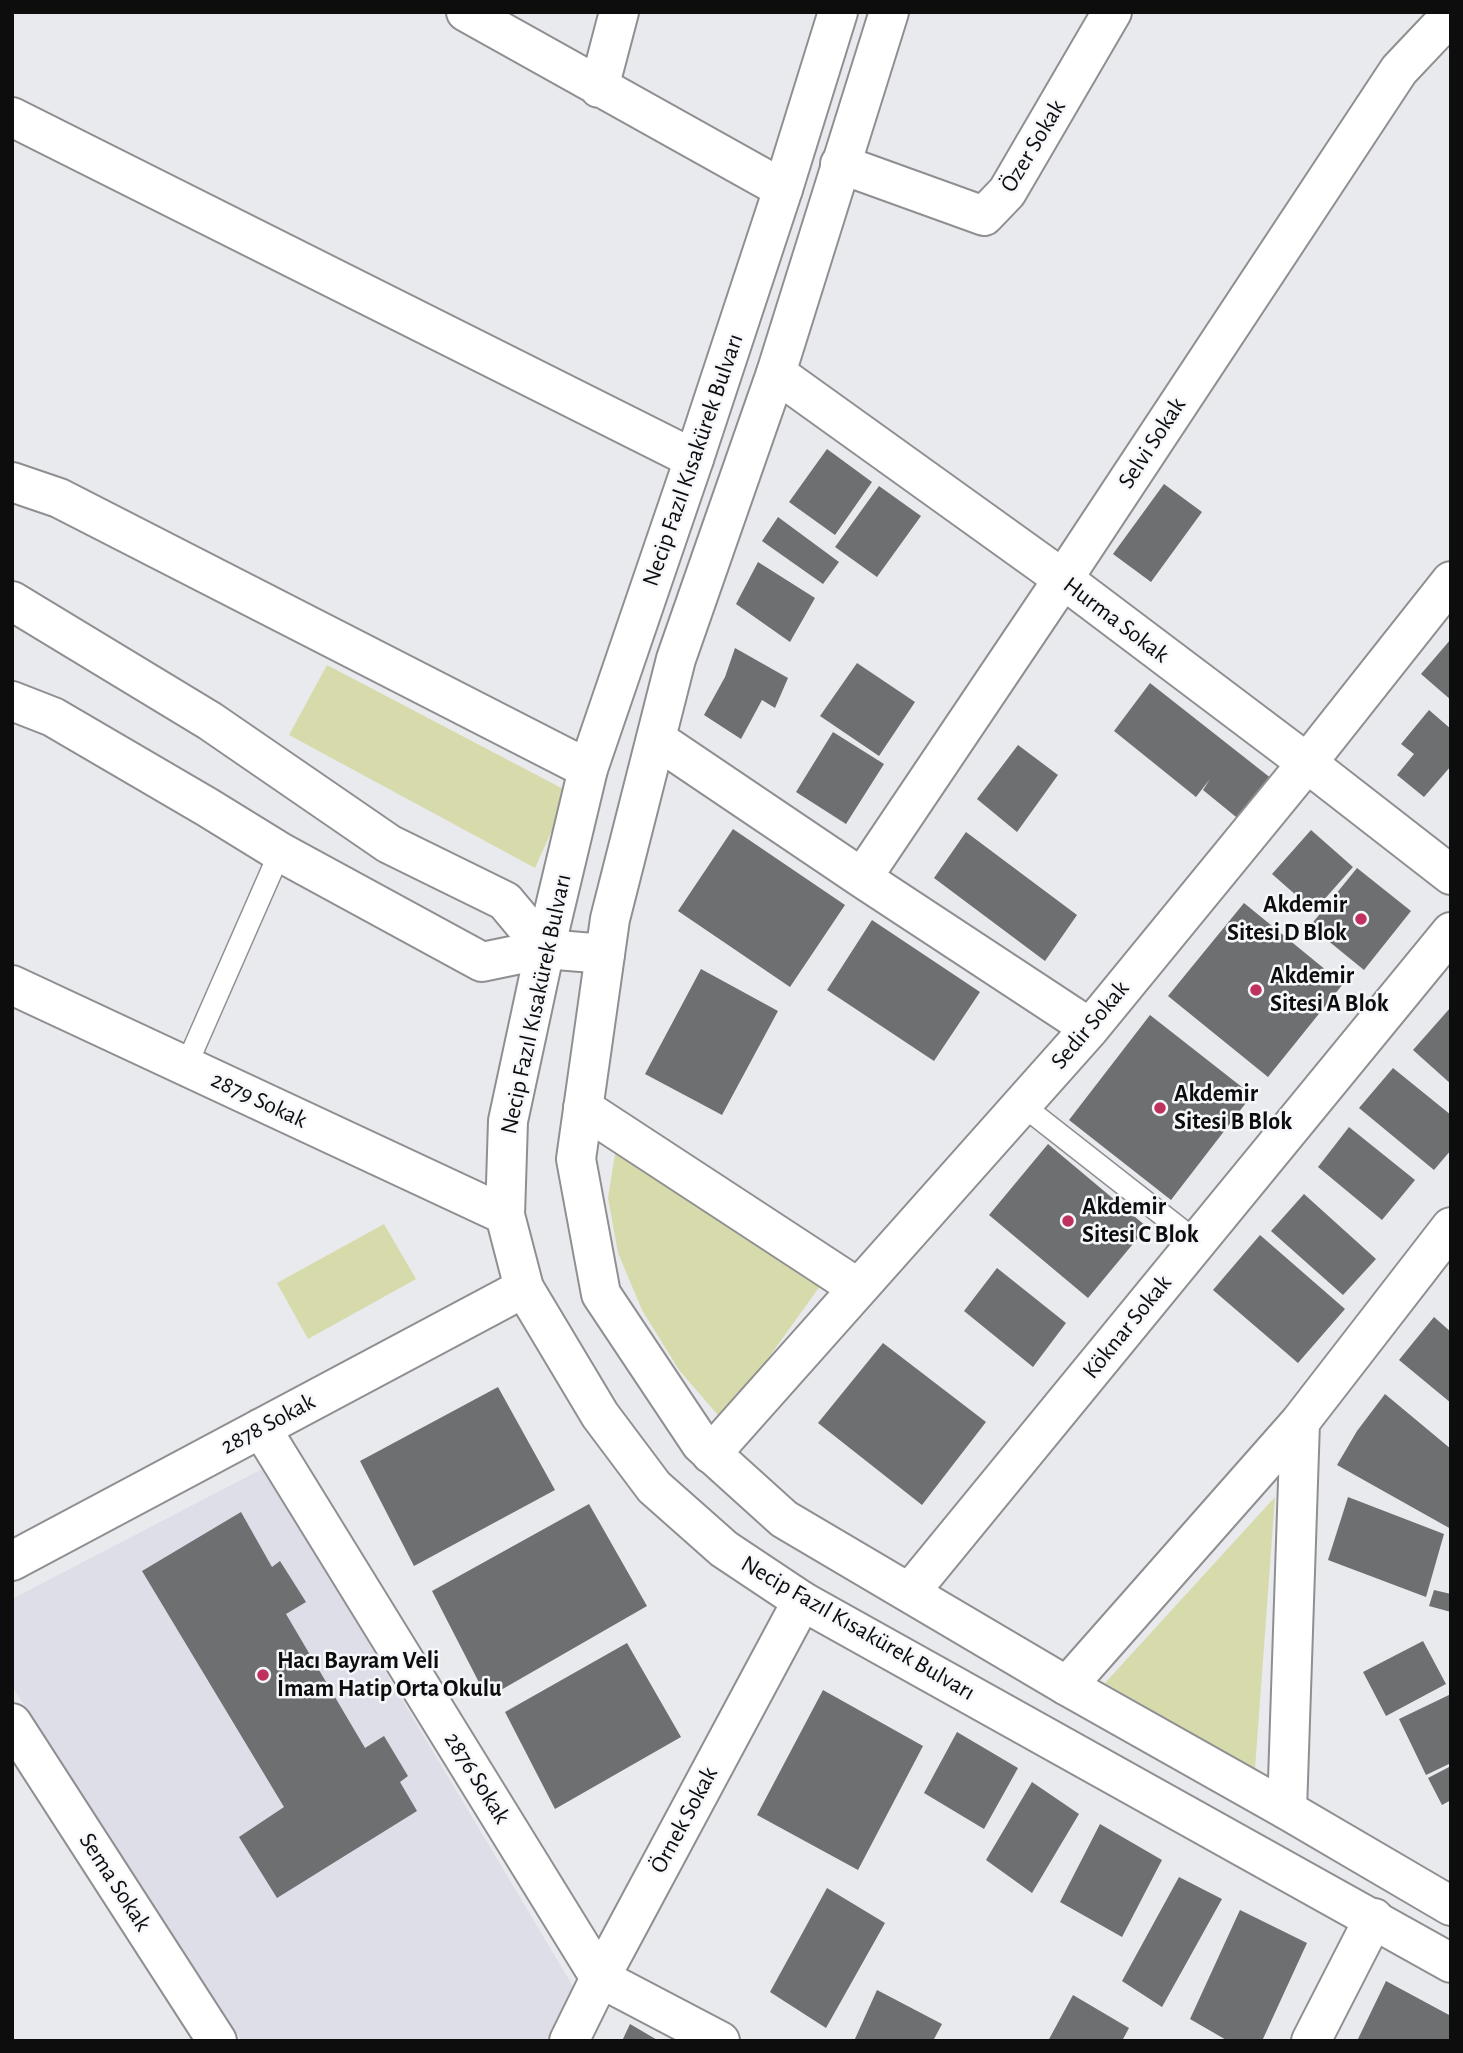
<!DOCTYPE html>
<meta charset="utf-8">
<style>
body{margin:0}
#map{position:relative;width:1463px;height:2053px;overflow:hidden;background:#e9eaed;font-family:"Alegreya Sans",sans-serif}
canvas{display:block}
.frame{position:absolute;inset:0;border:14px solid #0d0d0e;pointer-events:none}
</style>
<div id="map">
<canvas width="1463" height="2053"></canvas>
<div class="frame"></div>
</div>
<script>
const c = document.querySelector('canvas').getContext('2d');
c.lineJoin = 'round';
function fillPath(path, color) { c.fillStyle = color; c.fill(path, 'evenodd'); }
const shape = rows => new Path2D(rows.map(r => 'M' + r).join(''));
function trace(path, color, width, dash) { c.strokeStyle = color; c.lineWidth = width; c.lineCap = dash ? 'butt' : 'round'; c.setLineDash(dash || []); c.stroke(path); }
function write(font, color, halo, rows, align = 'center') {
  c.font = font + ' "Alegreya Sans",sans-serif'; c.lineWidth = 5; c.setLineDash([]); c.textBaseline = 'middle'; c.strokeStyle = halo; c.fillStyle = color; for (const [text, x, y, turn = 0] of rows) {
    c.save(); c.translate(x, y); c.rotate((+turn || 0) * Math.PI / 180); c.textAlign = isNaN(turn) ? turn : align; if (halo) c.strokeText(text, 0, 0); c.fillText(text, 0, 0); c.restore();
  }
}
fillPath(shape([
 [264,1468,574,1988,547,2041,242,2041,12,1686,12,1599]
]), '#dddee8');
fillPath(shape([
 [327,665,569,792,535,868,289,735],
 [616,1147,823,1282,723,1421,679,1370,642,1310,618,1253,608,1198],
 [384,1224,416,1279,308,1339,277,1283],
 [1275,1497,1255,1769,1255,1770,1105,1683]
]), '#d7dbab');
fillPath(shape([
 [827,449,872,482,835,535,789,502],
 [1164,484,1202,512,1151,582,1113,554],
 [879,486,921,516,877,577,835,547],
 [778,517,839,562,823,584,762,541],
 [758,562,815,598,790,642,736,604],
 [1451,639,1451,700,1421,674],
 [735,648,788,678,775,708,762,700,741,739,704,715,725,677],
 [857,663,915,702,879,756,820,716],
 [1150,683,1272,779,1241,821,1203,790,1210,779,1196,797,1114,731],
 [1429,710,1451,729,1451,766,1424,797,1397,775,1414,754,1401,744],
 [833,732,884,764,846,824,796,792],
 [1018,745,1058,775,1017,832,977,799],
 [733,829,845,905,790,987,678,911],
 [1311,830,1353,867,1314,911,1272,874],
 [966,832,1077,915,1045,961,934,878],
 [1357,868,1411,911,1364,970,1310,926],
 [1244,903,1343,984,1268,1077,1168,996],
 [872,920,980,992,934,1061,827,990],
 [701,969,778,1011,722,1115,645,1074],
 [1451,1007,1451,1084,1413,1050],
 [1150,1015,1252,1095,1171,1200,1069,1120],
 [1393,1068,1451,1115,1451,1150,1434,1170,1359,1108],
 [1349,1127,1415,1180,1382,1220,1318,1167],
 [1048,1144,1147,1227,1088,1298,989,1215],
 [1304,1194,1376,1259,1343,1295,1271,1231],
 [1260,1235,1345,1309,1298,1363,1213,1290],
 [997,1268,1066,1323,1033,1367,964,1311],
 [1434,1317,1451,1332,1451,1403,1399,1360],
 [883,1343,986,1422,922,1505,818,1423],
 [498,1387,555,1490,414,1566,360,1461],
 [1385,1394,1451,1449,1451,1529,1337,1465,1357,1431],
 [1348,1497,1444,1534,1426,1597,1328,1560],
 [589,1504,647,1606,487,1698,432,1591],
 [241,1512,272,1567,280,1561,306,1602,286,1614,365,1748,384,1736,408,1776,400,1782,417,1811,277,1898,239,1837,284,1807,142,1571],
 [1434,1590,1451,1594,1451,1612,1429,1606],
 [1423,1641,1446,1684,1386,1716,1363,1672],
 [627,1643,681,1737,555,1809,505,1712],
 [823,1690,923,1746,858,1870,757,1815],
 [1451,1694,1451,1763,1426,1775,1399,1719],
 [957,1732,1018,1768,984,1829,924,1793],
 [1451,1766,1451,1800,1442,1805,1428,1778],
 [1032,1782,1079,1814,1032,1893,986,1860],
 [1100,1824,1162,1860,1122,1937,1060,1902],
 [1179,1877,1222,1899,1162,2007,1122,1981],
 [827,1888,885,1923,826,2028,770,1992],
 [1240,1910,1307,1943,1262,2041,1228,2041,1190,2019],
 [1386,1981,1451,2016,1451,2041,1357,2041],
 [877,1990,942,2024,933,2041,854,2041],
 [1073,1995,1129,2028,1122,2041,1048,2041],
 [630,2024,659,2041,622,2041]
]), '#6e6f71');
const service = shape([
 [186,1066,280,852],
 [1021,1104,1197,1242]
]);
const minor = shape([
 [466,12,783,189],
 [599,88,619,12],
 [12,117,694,459],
 [840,164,984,216,1007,192,1112,12],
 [776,373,1063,579,1307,763,1451,875],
 [12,482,59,498,588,769],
 [12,601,210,721,389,844,505,901,545,949],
 [12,701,53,717,207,807,280,852,482,962,545,949,605,954],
 [656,739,862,878,1090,1028],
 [862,878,1063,579,1399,70,1451,15],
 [12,985,505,1215],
 [583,1108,858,1288],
 [261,1428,600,1978,720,2041],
 [711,1454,1090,1028,1307,763,1451,581],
 [12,1561,524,1288],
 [910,1592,1451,932],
 [1067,1686,1300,1422,1451,1227],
 [12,1723,217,2041],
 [1287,1810,1300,1422],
 [569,2041,600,1978,802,1601],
 [1311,2041,1374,1918]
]);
const secondary = shape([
 [838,12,783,189,694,459,588,769,545,949,508,1121,505,1215,524,1288,600,1415,654,1487,724,1549,802,1601,1451,1963],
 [889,12,776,373,676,659,610,919,576,1159,601,1294,701,1444,784,1519,1067,1686,1287,1810,1451,1906]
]);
trace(service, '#8f8f92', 24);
trace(minor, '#8f8f92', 42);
trace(secondary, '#8f8f92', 42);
trace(service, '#fff', 21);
trace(minor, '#fff', 38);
trace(secondary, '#fff', 38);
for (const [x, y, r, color] of [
 [1361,919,7,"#c0325e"],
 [1256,990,7,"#c0325e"],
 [1160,1108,7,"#c0325e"],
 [1068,1221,7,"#c0325e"],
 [263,1675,7,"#c0325e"]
]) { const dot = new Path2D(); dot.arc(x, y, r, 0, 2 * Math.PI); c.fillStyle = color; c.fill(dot); trace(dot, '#f6f7fa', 2.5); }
write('24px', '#0d0d0e', '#f6f7fa', [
 ["Özer Sokak",1033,146,-59],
 ["Selvi Sokak",1152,443,-57],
 ["Necip Fazıl Kısakürek Bulvarı",693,460,-71],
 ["Hurma Sokak",1116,620,37],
 ["Necip Fazıl Kısakürek Bulvarı",536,1004,-78],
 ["Sedir Sokak",1090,1025,-50],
 ["2879 Sokak",259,1100,25],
 ["Köknar Sokak",1127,1327,-51],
 ["2878 Sokak",268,1424,-28],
 ["Necip Fazıl Kısakürek Bulvarı",858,1628,30],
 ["2876 Sokak",477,1778,58],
 ["Örnek Sokak",684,1820,-62],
 ["Sema Sokak",115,1882,57]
]);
write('bold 24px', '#0d0d0e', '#f6f7fa', [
 ["Akdemir",1347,905,"right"],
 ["Sitesi D Blok",1347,933,"right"],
 ["Akdemir",1270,976],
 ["Sitesi A Blok",1270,1004],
 ["Akdemir",1174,1094],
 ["Sitesi B Blok",1174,1122],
 ["Akdemir",1082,1207],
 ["Sitesi C Blok",1082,1235],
 ["Hacı Bayram Veli",277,1661],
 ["İmam Hatip Orta Okulu",277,1689]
], 'left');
</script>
